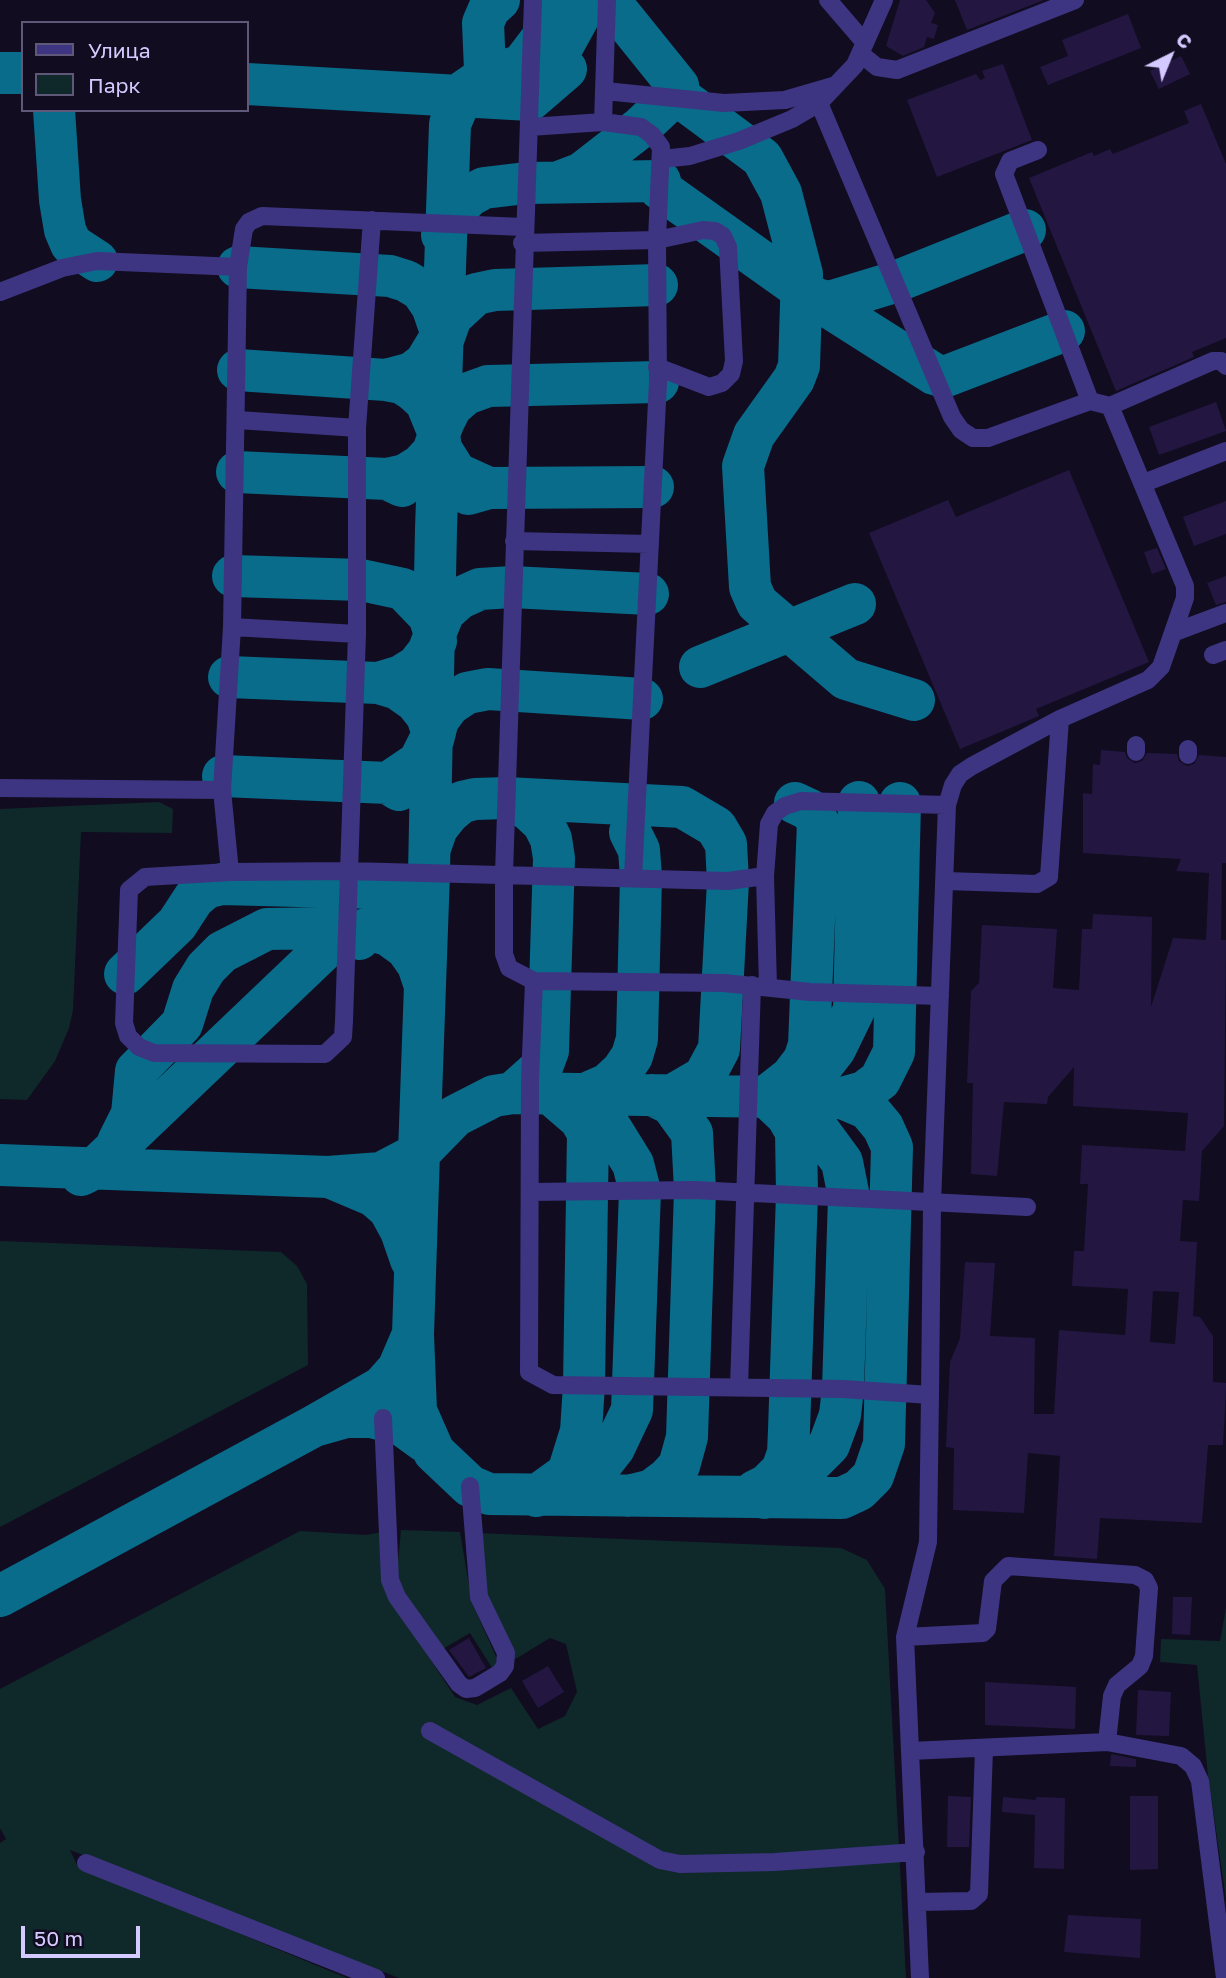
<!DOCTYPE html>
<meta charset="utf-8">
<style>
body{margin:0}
#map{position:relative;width:1226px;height:1978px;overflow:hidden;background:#110c20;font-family:"Golos Text",sans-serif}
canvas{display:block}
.legend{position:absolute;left:21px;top:21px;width:228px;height:91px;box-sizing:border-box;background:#110c20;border:2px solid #5f5879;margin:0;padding:9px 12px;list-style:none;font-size:21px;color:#d4caff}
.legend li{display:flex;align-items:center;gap:14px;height:35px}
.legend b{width:35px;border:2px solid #5f5879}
.north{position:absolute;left:1135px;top:21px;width:70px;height:70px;-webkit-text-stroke:5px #110c20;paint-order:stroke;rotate:43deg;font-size:19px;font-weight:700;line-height:28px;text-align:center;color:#d4caff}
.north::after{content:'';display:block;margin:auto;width:24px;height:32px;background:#d4caff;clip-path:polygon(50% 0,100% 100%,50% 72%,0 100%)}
.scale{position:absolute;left:21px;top:1926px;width:119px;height:32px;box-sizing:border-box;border:4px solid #d4caff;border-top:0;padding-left:9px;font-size:21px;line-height:24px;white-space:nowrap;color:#d4caff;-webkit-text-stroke:5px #110c20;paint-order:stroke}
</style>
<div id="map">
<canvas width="1226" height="1978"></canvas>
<ul class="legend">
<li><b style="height:9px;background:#3d3581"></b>Улица</li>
<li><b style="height:19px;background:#0f292a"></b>Парк</li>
</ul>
<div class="north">С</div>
<div class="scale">50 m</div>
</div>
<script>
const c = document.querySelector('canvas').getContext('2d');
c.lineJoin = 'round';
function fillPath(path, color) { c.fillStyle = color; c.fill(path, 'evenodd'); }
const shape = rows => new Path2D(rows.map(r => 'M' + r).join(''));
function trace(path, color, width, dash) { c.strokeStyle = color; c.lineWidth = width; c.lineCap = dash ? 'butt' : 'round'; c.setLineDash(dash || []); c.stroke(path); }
fillPath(shape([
 [159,802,173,809,172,833,81,832,73,1010,69,1028,55,1061,27,1100,0,1099,0,809],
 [0,1241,281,1252,297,1266,307,1284,308,1365,0,1527],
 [401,1530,460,1532,472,1603,499,1663,496,1674,470,1633,441,1650,405,1596,397,1573],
 [300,1531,366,1535,383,1532,389,1596,455,1697,477,1705,511,1688,538,1729,565,1716,577,1692,566,1644,550,1638,512,1661,484,1598,477,1533,841,1548,867,1560,885,1589,906,1978,399,1978,70,1850,78,1867,347,1978,0,1978,0,1843,6,1839,0,1828,0,1689],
 [1226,1608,1226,1899,1208,1775,1197,1665,1160,1662,1161,1639,1220,1641]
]), '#0f292a');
trace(shape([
 [524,62,543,37,548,0],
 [0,73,23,73],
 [480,80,485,70,483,23,489,9,499,0],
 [247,84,530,100,566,69],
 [681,98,762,158,781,193,802,274,799,366,794,379,754,435,743,466,750,587,757,603,846,679,914,700],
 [54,110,60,200,65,230,71,244,97,261],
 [561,181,582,173,641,127,675,95,678,86,620,14,607,6,583,7],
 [660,189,802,290,816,299,829,302,895,282,1025,230],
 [442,235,457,209,469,196,484,188,526,183,660,181],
 [238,267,390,276,406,281,421,290,432,306,442,335,425,363,412,373,386,380],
 [816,299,934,374,944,377,1064,331],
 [443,340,451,317,476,294,495,290,657,285],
 [238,370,386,380,402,383,414,391,426,402,439,434,433,452,421,465,405,475,387,479],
 [237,472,387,479,402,486],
 [489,488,456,473,441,449,439,434,444,421,451,407,466,394,488,386,658,382],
 [468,494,489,488,653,487],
 [233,576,361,580,403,589,429,616,435,634,428,652,417,666,401,676,378,683],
 [436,641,435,634,444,612,460,598,480,589,512,587,648,594],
 [700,667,855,604],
 [229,677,378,683,398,689,415,701,427,716,433,734,419,762,388,783],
 [433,740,438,720,449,705,467,693,488,689,642,699],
 [223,776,388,783,399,790],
 [506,798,529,810,543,823,551,839,554,858,548,1051,542,1067,513,1093],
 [795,803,810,810,818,822,809,1045,804,1060,791,1077,767,1096,799,1083,821,1067,835,1049,854,1010,859,802],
 [430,848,437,828,449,813,462,802,475,799,506,798,682,807,716,827,726,844,728,881,719,1049,704,1077,673,1095],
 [125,974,177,924,194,898,206,888,222,884,375,888,393,894,409,906,420,921,426,946],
 [551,1094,574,1099,592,1108,607,1122,633,1164,640,1191,632,1410,614,1448,599,1467,580,1481,536,1496,568,1473,581,1431,584,1385,588,1133,580,1119,551,1094],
 [585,1094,608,1084,622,1071,632,1056,637,1039,641,877,639,850,630,832],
 [842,1098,864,1092,880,1080,894,1052,900,803],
 [118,1142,132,1114,136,1071,182,1024,193,989,206,968,222,952,267,929,335,928,359,939],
 [0,1165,328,1177,381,1173,419,1153,455,1116,494,1096,513,1093,842,1098,868,1109,883,1127,892,1147,884,1444,873,1476,859,1490,842,1498,489,1494,470,1486,434,1452,416,1411,413,1334,419,1153,429,873,436,529,450,124,464,91,480,80,494,73,550,58,561,49,588,0],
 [81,1175,95,1168,333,941,346,934,366,929,388,935,406,948,418,965,425,986],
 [329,1177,374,1196,389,1209,401,1231,411,1260],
 [413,1334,398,1369,382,1387,314,1426,346,1417,371,1417,402,1425,424,1441],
 [755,1491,767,1485,782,1470,788,1453,789,1430,797,1194,796,1132,787,1116,770,1100],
 [628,1496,652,1490,668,1478,679,1466,687,1437,695,1190,692,1133,671,1104,652,1095],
 [764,1498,789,1485,829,1445,840,1415,843,1389,849,1197,842,1162,809,1117,780,1096],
 [0,1596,314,1426]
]), '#086c8a', 42);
fillPath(shape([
 [900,0,926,0,935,13,931,23,938,25,934,39,927,37,924,47,903,56,886,46],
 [955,0,1044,0,967,30],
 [1128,14,1141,48,1048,85,1040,67,1068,56,1062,40],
 [1181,56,1190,74,1159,89,1150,71],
 [1003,64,1032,140,937,177,907,100,976,74,980,80,985,78,982,71],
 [1201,104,1226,164,1226,338,1192,352,1194,357,1116,391,1029,178,1092,152,1094,156,1110,149,1113,154,1189,123,1184,111],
 [1216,402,1226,431,1159,455,1149,427],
 [1069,470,1149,662,1036,709,1039,716,960,749,869,533,948,500,956,517],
 [1226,501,1226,534,1194,546,1183,517],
 [1157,548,1166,569,1152,574,1144,552],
 [1226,576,1226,602,1216,605,1207,583],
 [1101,750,1125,752,1127,758,1135,763,1142,761,1147,753,1177,754,1179,761,1187,766,1194,764,1199,755,1226,757,1226,863,1222,863,1221,940,1226,940,1224,1126,1202,1151,1199,1201,1183,1200,1180,1241,1197,1242,1193,1316,1200,1317,1213,1336,1213,1382,1226,1383,1226,1390,1223,1445,1208,1445,1202,1523,1100,1518,1097,1559,1054,1556,1060,1456,1028,1453,1024,1513,953,1510,954,1448,946,1447,950,1362,960,1338,965,1262,995,1263,990,1336,1035,1338,1034,1414,1054,1414,1059,1330,1125,1335,1128,1289,1072,1286,1074,1251,1084,1251,1088,1184,1080,1184,1082,1145,1185,1151,1188,1113,1073,1106,1074,1067,1048,1097,1047,1104,1004,1102,997,1176,971,1174,973,1083,967,1083,971,991,979,983,982,925,1057,929,1053,988,1079,990,1082,929,1092,929,1093,914,1152,917,1151,1007,1173,938,1206,940,1209,873,1176,871,1181,859,1083,853,1083,793,1092,794,1093,764,1100,765],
 [1153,1291,1179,1292,1175,1344,1150,1342],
 [1173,1597,1192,1597,1190,1635,1172,1634],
 [469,1638,486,1668,469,1677,449,1650],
 [548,1666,564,1692,538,1708,522,1681],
 [985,1682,1076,1687,1075,1729,985,1725],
 [1138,1690,1171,1692,1169,1736,1136,1735],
 [1111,1754,1136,1759,1136,1767,1110,1766],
 [948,1796,971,1797,969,1847,947,1847],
 [1130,1796,1158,1796,1158,1869,1130,1870],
 [1003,1797,1036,1800,1036,1797,1065,1798,1064,1869,1034,1868,1035,1815,1002,1812],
 [1068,1915,1141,1919,1140,1958,1064,1952]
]), '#231741');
trace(shape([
 [533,0,504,874,504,954,509,968,534,981,530,1080,529,1372,553,1385,843,1389,930,1395,928,1542,905,1637,920,1978],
 [828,0,865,43],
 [862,55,877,67,897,70,1075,0],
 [605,91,724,103,785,100,833,86],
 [819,103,952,417,961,430,973,438,988,438,1090,401,1110,406,1213,361,1221,361,1226,366],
 [603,122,607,0],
 [530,127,603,122,641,127,652,135,661,147,657,240,658,382,633,877],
 [1038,150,1010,161,1004,174,1090,401],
 [662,159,690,156,739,141,792,119,819,103,855,65,884,0],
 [523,227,262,216,249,222,244,229,238,267,232,627,222,790,230,872,348,871,728,881,765,876,769,824,775,813,785,806,801,801,947,805,932,1204,930,1395],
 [522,243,657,240,703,230,715,231,723,236,728,247,734,361,731,374,722,383,709,387,657,367],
 [0,292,62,268,97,261,238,267],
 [238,420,357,428],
 [1144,483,1226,451],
 [514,541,650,544],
 [232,627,357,634],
 [1175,632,1226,613],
 [1213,655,1226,650],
 [1136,752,1136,745],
 [1188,755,1188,749],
 [0,788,222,790],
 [947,805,953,785,960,774,972,766,1060,719,1148,680,1161,667,1185,598,1185,586,1110,406],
 [230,872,145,877,129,890,124,1023,128,1036,139,1047,154,1053,325,1054,343,1037,344,1021,357,634,357,428,372,220],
 [765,876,768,987],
 [946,881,1037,884,1049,877,1060,719],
 [534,981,724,983,810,992,940,996],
 [530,1192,695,1190,1027,1207],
 [739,1387,752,985],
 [383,1418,390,1580,397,1597,459,1684,466,1689,475,1688,500,1673,505,1666,506,1653,479,1597,470,1486],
 [905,1637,983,1633,987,1629,993,1581,1008,1566,1135,1575,1145,1580,1149,1588,1144,1656,1140,1666,1117,1685,1112,1696,1107,1742],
 [430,1731,660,1860,680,1864,775,1862,916,1852],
 [910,1751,1107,1742,1181,1756,1193,1766,1200,1781,1225,1978],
 [86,1863,376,1978],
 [918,1902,971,1901,979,1894,984,1749]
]), '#3d3581', 18);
</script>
